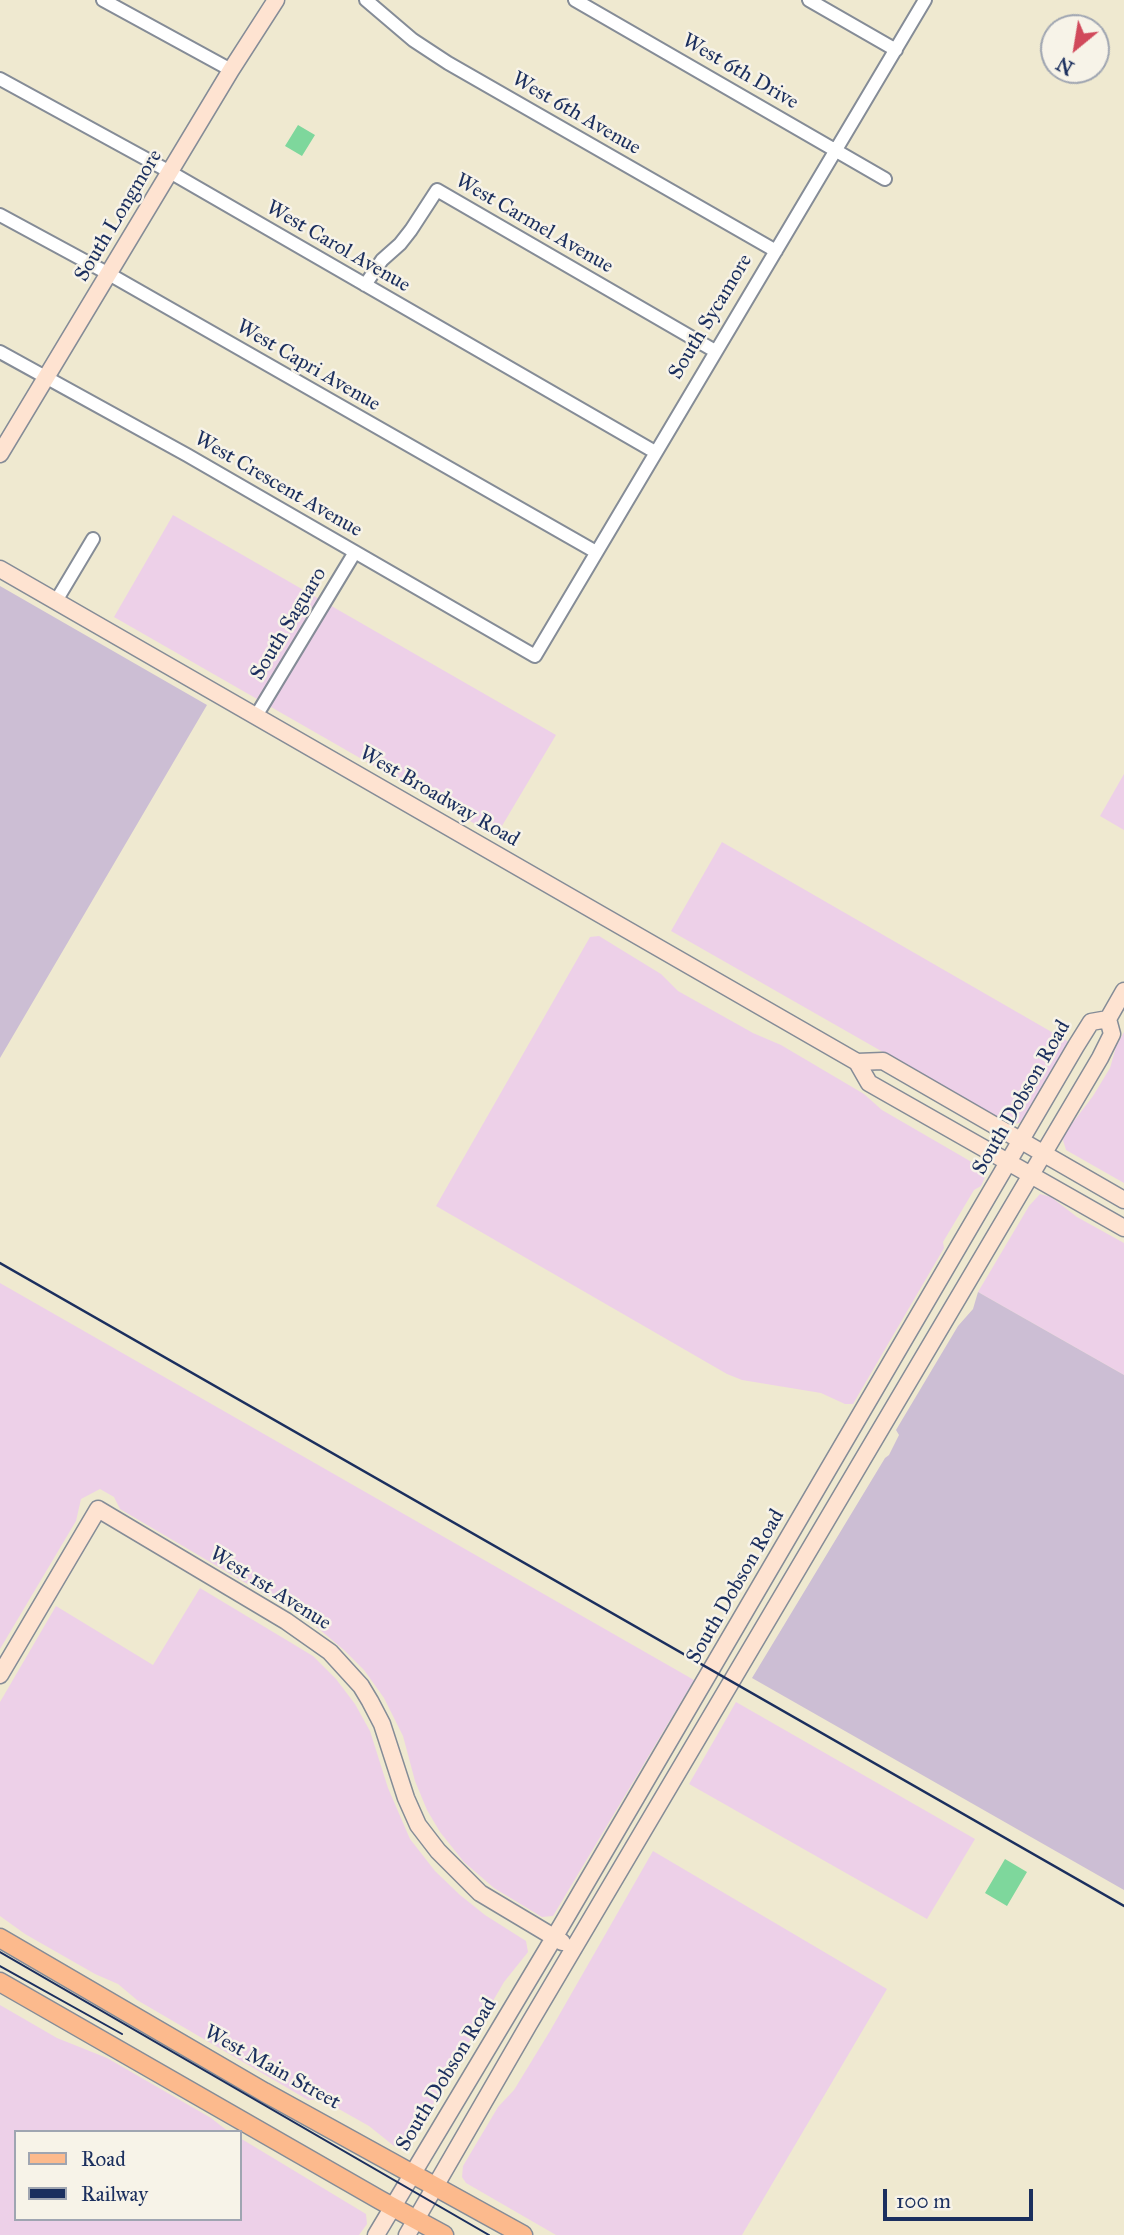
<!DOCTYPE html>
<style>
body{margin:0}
#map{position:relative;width:1124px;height:2235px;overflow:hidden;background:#efe9d0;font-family:"IM FELL Great Primer",serif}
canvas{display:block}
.legend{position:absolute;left:14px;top:2130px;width:228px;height:91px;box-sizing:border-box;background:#f7f3e8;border:2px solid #9fa5b1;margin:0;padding:9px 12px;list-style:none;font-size:21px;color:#1b2f5e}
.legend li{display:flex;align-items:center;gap:14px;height:35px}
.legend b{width:35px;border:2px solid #9fa5b1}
.north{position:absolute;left:1040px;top:14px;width:70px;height:70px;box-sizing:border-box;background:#f7f3e8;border:2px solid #9fa5b1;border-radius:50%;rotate:210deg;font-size:19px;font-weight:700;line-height:28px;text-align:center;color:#1b2f5e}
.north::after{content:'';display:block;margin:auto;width:24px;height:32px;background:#d1495b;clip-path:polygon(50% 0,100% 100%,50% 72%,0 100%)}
.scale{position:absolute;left:883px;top:2189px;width:150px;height:32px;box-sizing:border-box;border:4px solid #1b2f5e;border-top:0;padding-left:9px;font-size:21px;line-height:24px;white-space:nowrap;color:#1b2f5e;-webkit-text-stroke:5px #f7f3e8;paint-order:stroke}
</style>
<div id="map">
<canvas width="1124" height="2235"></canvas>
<ul class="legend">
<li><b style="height:9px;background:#fcba8d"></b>Road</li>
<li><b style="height:9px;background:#1b2f5e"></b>Railway</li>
</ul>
<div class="north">N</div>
<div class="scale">100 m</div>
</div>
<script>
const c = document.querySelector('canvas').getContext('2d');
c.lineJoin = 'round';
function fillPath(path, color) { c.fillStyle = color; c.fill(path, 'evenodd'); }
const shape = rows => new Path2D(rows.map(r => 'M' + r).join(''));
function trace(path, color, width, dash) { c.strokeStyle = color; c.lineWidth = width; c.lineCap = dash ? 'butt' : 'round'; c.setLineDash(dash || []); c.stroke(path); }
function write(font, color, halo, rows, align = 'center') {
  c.font = font + ' "IM FELL Great Primer",serif'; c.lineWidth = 5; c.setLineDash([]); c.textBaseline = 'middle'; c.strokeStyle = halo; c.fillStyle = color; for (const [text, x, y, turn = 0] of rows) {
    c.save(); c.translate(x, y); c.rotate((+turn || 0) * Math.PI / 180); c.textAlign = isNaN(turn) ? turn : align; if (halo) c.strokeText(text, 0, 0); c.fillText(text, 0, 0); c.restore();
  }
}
fillPath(shape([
 [173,515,556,735,496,836,114,617],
 [1124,774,1124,830,1100,816],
 [722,842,1069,1042,1023,1121,1016,1124,1009,1124,671,931],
 [599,936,661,974,678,991,753,1033,781,1045,864,1094,882,1110,982,1168,985,1177,981,1186,974,1190,943,1242,944,1248,853,1404,845,1404,821,1393,742,1380,727,1374,436,1206,590,937],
 [1124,1032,1124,1183,1066,1150,1063,1140,1064,1134,1093,1096,1110,1068,1116,1047],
 [1040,1194,1051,1197,1077,1217,1124,1243,1124,1375,978,1292,1029,1206],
 [0,1283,694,1680,553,1916,542,1917,494,1888,464,1862,440,1832,427,1810,415,1781,403,1736,384,1698,364,1670,344,1650,307,1619,120,1509,114,1497,100,1489,81,1499,76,1521,0,1649],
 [200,1588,313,1656,336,1679,355,1704,370,1731,388,1788,410,1839,435,1871,460,1895,485,1915,526,1941,528,1952,504,1982,408,2147,401,2149,394,2146,369,2126,321,2099,308,2100,137,2000,118,1984,95,1974,25,1934,0,1916,0,1702,56,1606,153,1665],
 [736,1702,975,1839,927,1919,689,1784],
 [653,1851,887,1989,742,2235,556,2235,466,2183,462,2177,463,2166,498,2107,514,2090,550,2031],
 [0,2005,57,2038,107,2058,211,2118,229,2132,16,2132,16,2219,240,2219,240,2138,366,2214,367,2224,359,2235,0,2235]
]), '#edd0e8');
fillPath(shape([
 [0,586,207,705,0,1058],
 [978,1292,1124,1375,1124,1890,752,1678,885,1458,889,1455,899,1435,896,1430,958,1326,973,1309]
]), '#ccbed4');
fillPath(shape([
 [298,125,315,135,302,156,285,146],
 [1005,1859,1027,1872,1007,1906,985,1893]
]), '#7ed79c');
const street = shape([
 [103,0,231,70],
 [366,0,413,40,448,63,776,251],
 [575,0,885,179],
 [809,0,896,50],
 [0,79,170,172,655,452],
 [0,215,109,274,596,552],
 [365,285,382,260,400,244,411,230,437,190,715,351],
 [0,352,187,455,535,656,925,0],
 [56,601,93,539],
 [256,716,355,552]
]);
const secondary = shape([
 [0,454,231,70,276,0],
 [0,569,857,1062,869,1083,1124,1228],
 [857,1062,883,1061,1124,1200],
 [0,1675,98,1509,286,1621,330,1652,361,1686,370,1701,382,1724,406,1798,418,1825,438,1851,480,1893,562,1942],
 [376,2235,561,1926,1076,1046,1091,1022,1108,1019],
 [407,2235,529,2024,1100,1058,1112,1034,1108,1019,1124,991]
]);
const primary = shape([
 [0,1938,264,2092,523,2235],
 [0,1982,380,2200,444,2235]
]);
trace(street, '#858c97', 16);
trace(secondary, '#858c97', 19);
trace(primary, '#858c97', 21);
trace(street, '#fff', 12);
trace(secondary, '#fee3d1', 16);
trace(primary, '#fcba8d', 18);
trace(shape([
 [0,1952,489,2235],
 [0,1966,122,2034]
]), '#1b2f5e', 2);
trace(shape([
 [0,1263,1124,1906]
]), '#1b2f5e', 2.5);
write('21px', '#1b2f5e', '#f7f3e8', [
 ["West 6th Drive",740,72,30],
 ["West 6th Avenue",576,114,30],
 ["South Longmore",119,216,-59],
 ["West Carmel Avenue",534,224,30],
 ["West Carol Avenue",338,247,30],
 ["South Sycamore",711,317,-59],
 ["West Capri Avenue",308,366,30],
 ["West Crescent Avenue",278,485,30],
 ["South Saguaro",289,624,-59],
 ["West Broadway Road",439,797,30],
 ["South Dobson Road",1022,1098,-60],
 ["South Dobson Road",736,1587,-60],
 ["West 1st Avenue",270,1589,32],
 ["West Main Street",272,2068,29],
 ["South Dobson Road",447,2075,-59]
]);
</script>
